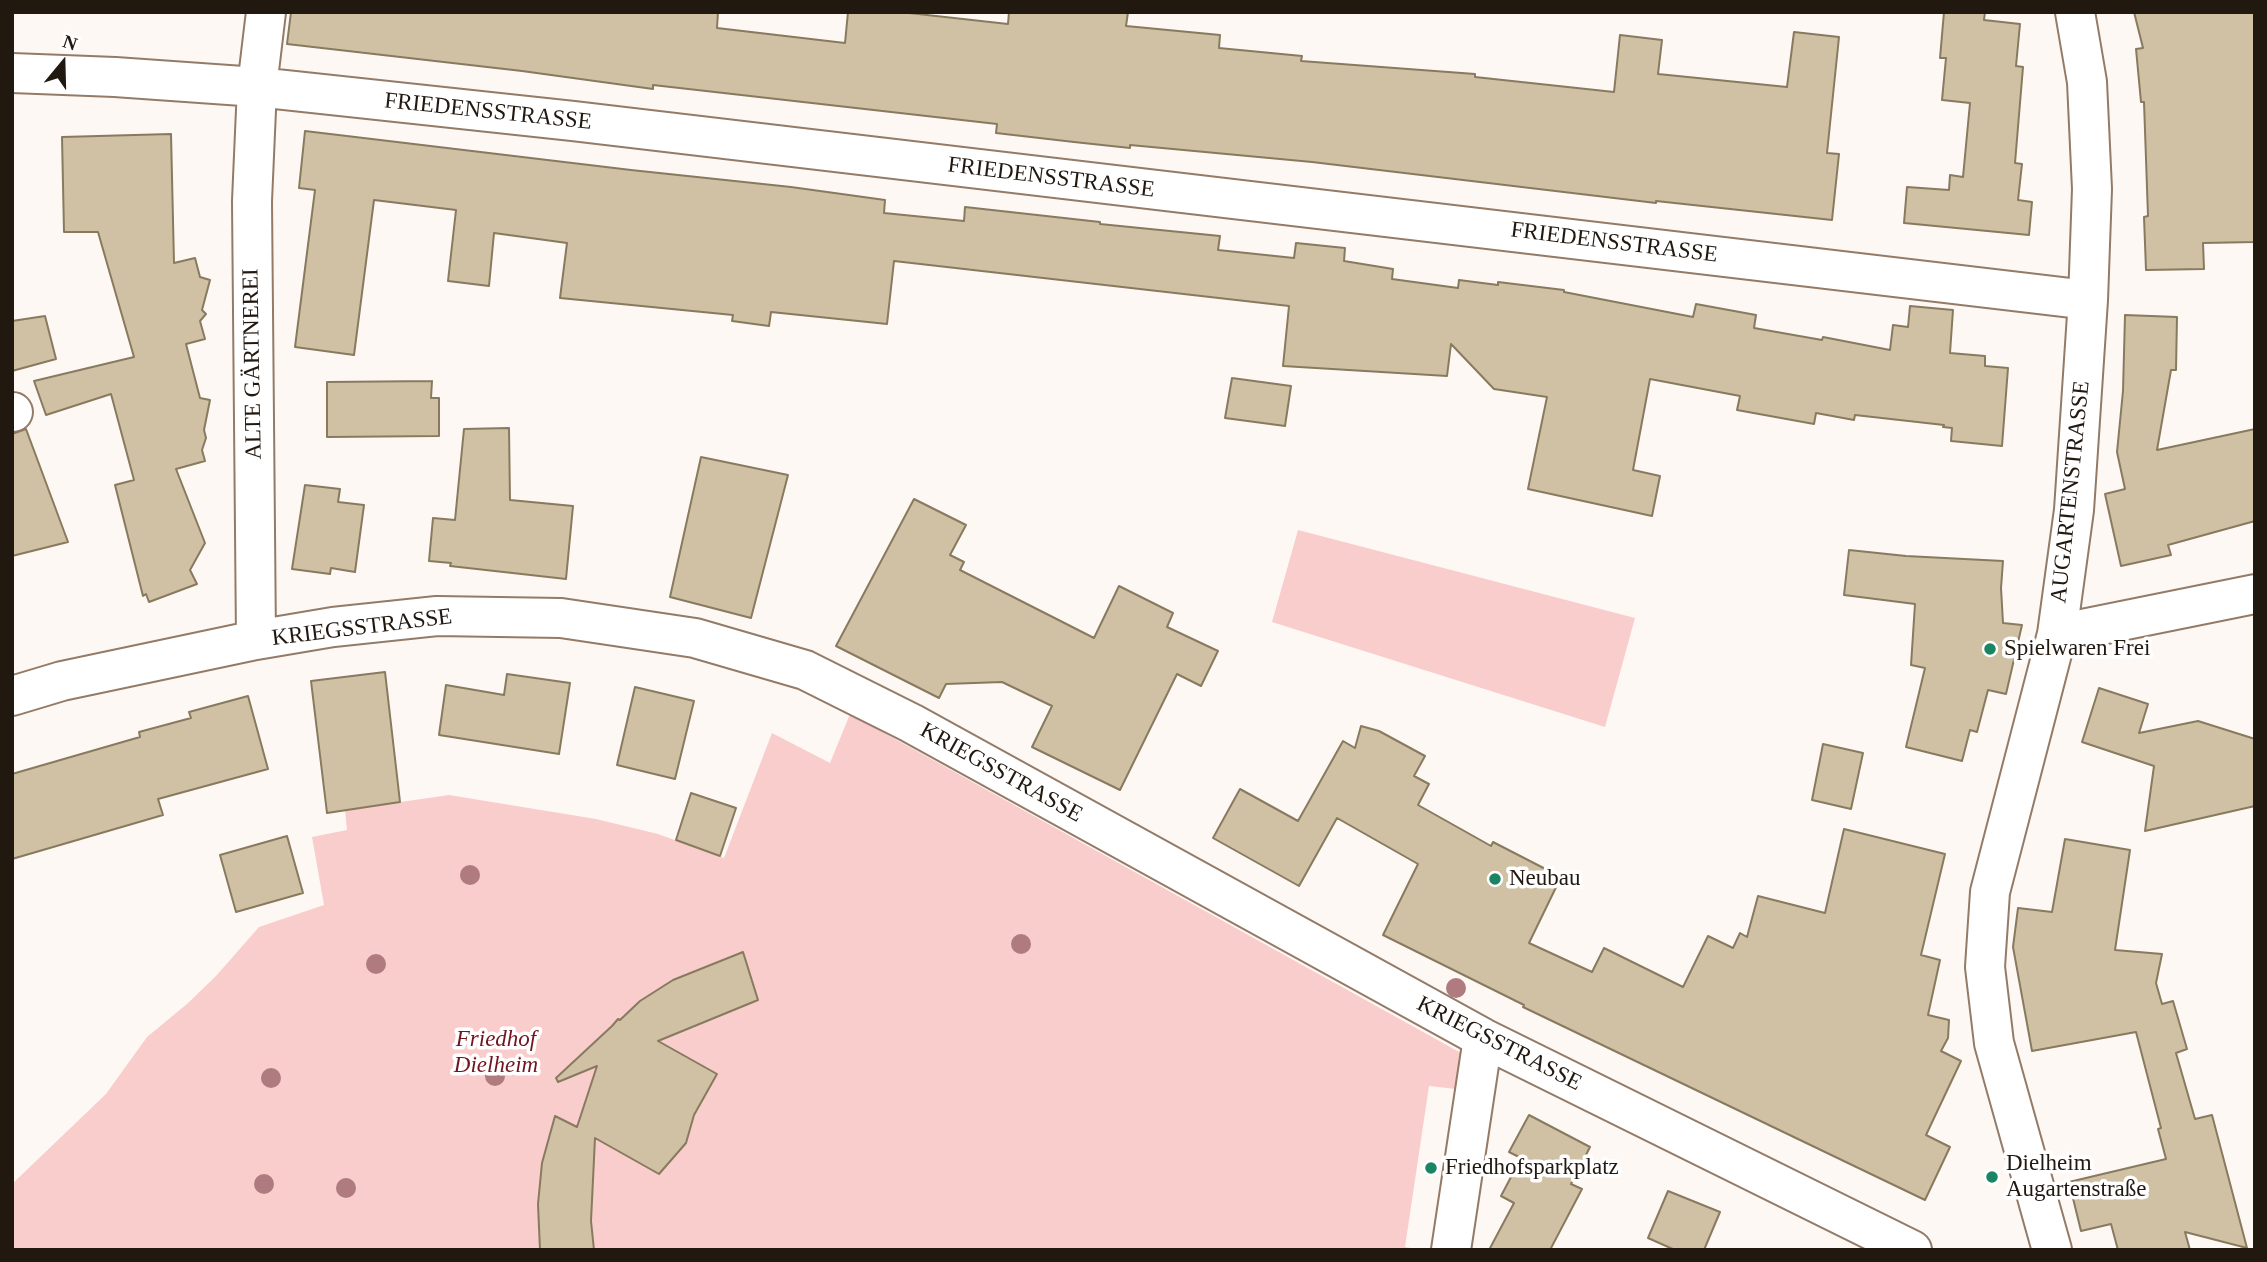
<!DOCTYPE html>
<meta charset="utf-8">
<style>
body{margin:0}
#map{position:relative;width:2267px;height:1262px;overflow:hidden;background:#fef8f4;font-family:Georgia,serif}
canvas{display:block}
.frame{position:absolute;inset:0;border:14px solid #211810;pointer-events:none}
.north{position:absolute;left:28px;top:28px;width:70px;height:70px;-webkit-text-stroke:5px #fff;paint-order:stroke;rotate:19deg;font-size:19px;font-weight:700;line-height:28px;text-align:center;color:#211810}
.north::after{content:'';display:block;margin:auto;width:24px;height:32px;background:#211810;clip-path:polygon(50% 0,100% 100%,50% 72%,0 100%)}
</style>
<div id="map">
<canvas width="2267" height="1262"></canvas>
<div class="frame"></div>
<div class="north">N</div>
</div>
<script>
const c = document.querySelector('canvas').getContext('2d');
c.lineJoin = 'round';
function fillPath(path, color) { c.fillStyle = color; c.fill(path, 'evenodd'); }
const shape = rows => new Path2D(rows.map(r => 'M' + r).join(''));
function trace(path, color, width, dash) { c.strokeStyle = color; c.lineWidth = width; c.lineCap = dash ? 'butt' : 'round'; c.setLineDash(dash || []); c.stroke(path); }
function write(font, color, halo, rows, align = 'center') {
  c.font = font + ' Georgia,serif'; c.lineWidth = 7; c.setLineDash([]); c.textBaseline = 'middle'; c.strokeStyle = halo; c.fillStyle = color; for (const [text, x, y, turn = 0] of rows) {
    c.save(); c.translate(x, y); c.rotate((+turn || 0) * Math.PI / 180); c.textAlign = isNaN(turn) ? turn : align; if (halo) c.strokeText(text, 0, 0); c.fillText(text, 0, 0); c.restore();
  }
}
fillPath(shape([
 [1298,530,1635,618,1605,727,1272,622],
 [850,714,1461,1053,1456,1089,1429,1086,1405,1247,1421,1250,12,1250,12,1184,106,1094,147,1037,187,1004,216,976,259,927,324,905,312,837,347,830,345,810,449,795,596,819,658,834,724,858,772,733,830,763]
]), '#f8cdcb');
const building = shape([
 [291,12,718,12,717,28,845,43,848,12,900,12,1008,24,1009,12,1128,12,1126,26,1220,35,1219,48,1302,56,1301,61,1475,74,1475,77,1614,92,1620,35,1662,40,1658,74,1787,87,1794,32,1839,37,1827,153,1839,154,1832,220,1656,201,1656,203,1312,162,1130,145,1130,148,1074,142,996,133,997,124,653,85,653,89,522,71,287,44,291,12],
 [1944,12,1985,12,1984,20,2020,24,2016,66,2023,67,2015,163,2022,164,2018,200,2032,202,2029,235,1904,223,1907,187,1949,190,1950,175,1963,177,1970,103,1942,100,1946,58,1940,58,1944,12],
 [2134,12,2255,12,2255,242,2203,243,2204,269,2146,270,2144,217,2148,216,2144,102,2141,102,2136,49,2143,48,2134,12],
 [305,131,631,170,791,187,885,200,884,213,964,221,965,207,1100,222,1100,224,1220,236,1218,250,1294,258,1296,243,1345,248,1344,261,1393,269,1392,279,1458,288,1459,280,1498,285,1498,282,1564,290,1564,292,1693,317,1696,304,1756,315,1754,328,1822,340,1823,337,1890,350,1893,325,1908,327,1910,306,1953,310,1950,353,1985,356,1985,366,2008,368,2002,446,1951,441,1952,428,1943,427,1944,425,1855,415,1854,420,1816,413,1814,424,1737,410,1740,396,1650,379,1633,470,1660,476,1652,516,1528,489,1547,397,1494,389,1451,344,1447,376,1283,366,1289,306,894,261,887,324,771,312,769,326,732,321,733,315,560,298,567,243,494,233,489,286,448,281,456,210,374,200,354,355,295,347,315,190,299,188,305,131],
 [171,134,174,263,195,258,200,277,210,280,202,310,206,314,200,321,205,339,186,344,200,398,210,400,204,430,206,438,202,450,205,461,176,469,205,543,190,570,197,584,149,602,146,594,143,596,115,485,134,480,111,394,46,415,34,381,134,357,98,232,64,232,62,137,171,134],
 [2125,315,2177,317,2176,370,2171,370,2157,450,2255,429,2255,521,2168,545,2171,555,2121,566,2105,494,2125,489,2117,452,2123,391,2125,315],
 [45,316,56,359,12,371,12,321,45,316],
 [1232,378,1291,386,1285,426,1225,418,1232,378],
 [432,381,431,398,439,398,439,436,327,437,327,382,432,381],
 [509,428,510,500,573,506,566,579,450,566,451,563,429,561,433,518,455,520,464,429,509,428],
 [26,429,68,542,12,556,12,434,26,429],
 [701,457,788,475,751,618,670,597,701,457],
 [305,485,340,489,338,502,364,505,355,572,331,568,330,574,292,569,305,485],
 [914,499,966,525,950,555,964,562,960,570,1094,638,1119,586,1173,613,1167,627,1218,651,1201,686,1177,674,1120,790,1032,747,1052,706,1002,682,946,684,939,698,836,646,914,499],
 [1849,550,1906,556,2003,561,2001,588,2003,623,2022,625,2006,694,1988,690,1977,732,1970,730,1962,761,1906,747,1925,668,1911,665,1915,604,1844,595,1849,550],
 [385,672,400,802,327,813,311,681,385,672],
 [507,674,570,683,559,754,439,735,446,685,504,695,507,674],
 [635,687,694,701,675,779,617,765,635,687],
 [2099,688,2148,704,2139,733,2198,721,2255,739,2255,806,2145,831,2154,766,2082,742,2099,688],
 [248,696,268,769,158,799,163,815,12,859,12,774,140,737,139,732,191,718,189,712,248,696],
 [1361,726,1379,731,1425,756,1414,776,1429,784,1418,805,1491,846,1493,842,1561,877,1529,943,1592,972,1604,948,1683,987,1708,936,1733,948,1740,933,1747,937,1758,896,1825,913,1844,829,1945,854,1921,955,1940,960,1928,1015,1949,1020,1948,1038,1941,1051,1961,1061,1926,1135,1950,1147,1925,1200,1523,1007,1524,1005,1383,935,1418,864,1337,818,1299,886,1213,838,1240,789,1298,821,1343,741,1355,748,1361,726],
 [1823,744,1863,753,1851,809,1812,800,1823,744],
 [691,793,736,808,720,856,676,840,691,793],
 [287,836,303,893,236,912,220,855,287,836],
 [2065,839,2130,850,2115,950,2162,954,2156,983,2162,1004,2173,1001,2187,1049,2176,1053,2195,1119,2212,1115,2247,1248,2185,1232,2190,1250,2118,1250,2111,1224,2081,1231,2069,1182,2166,1159,2158,1129,2161,1128,2136,1032,2032,1051,2013,947,2018,908,2052,912,2065,839],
 [743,952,758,1000,658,1041,717,1074,694,1115,686,1143,659,1174,595,1138,591,1221,594,1250,540,1250,538,1204,542,1163,555,1116,577,1127,597,1066,558,1082,556,1078,612,1026,618,1019,620,1020,640,1001,673,980,743,952],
 [1529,1115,1590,1147,1571,1184,1582,1189,1550,1250,1489,1250,1514,1203,1501,1196,1521,1158,1509,1152,1529,1115],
 [1668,1191,1720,1212,1704,1250,1675,1250,1648,1238,1668,1191]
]);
fillPath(building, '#d0c1a5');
trace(building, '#887a5f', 2);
const minor = shape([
 [12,73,115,77,257,87,573,121,2088,300],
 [12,412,13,412],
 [2057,634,2255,594],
 [256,640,252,201,257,87,266,12],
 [12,696,62,681,256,640,333,627,437,616,561,618,695,638,805,670,911,723,1483,1038,1912,1250],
 [1451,1250,1483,1038],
 [2052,1250,1994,1043,1985,967,1990,892,2057,634,2074,510,2088,300,2092,189,2087,82,2075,12]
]);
trace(minor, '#937b67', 42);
trace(minor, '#fff', 38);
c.fillStyle = '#b07b7f';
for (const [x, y] of [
 [470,875],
 [1021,944],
 [376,964],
 [1456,988],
 [495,1076],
 [271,1078],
 [264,1184],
 [346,1188]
]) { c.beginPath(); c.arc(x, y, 10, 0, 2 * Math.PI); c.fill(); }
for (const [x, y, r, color] of [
 [1990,649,7,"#198563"],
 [1495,879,7,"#198563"],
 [1431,1168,7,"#198563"],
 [1992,1177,7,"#198563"]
]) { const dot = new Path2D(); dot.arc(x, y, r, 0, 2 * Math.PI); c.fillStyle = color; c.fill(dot); trace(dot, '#fff', 2.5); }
write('23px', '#211810', '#fff', [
 ["FRIEDENSSTRASSE",488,112,6],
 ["FRIEDENSSTRASSE",1051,178,7],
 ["FRIEDENSSTRASSE",1614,243,7],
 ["ALTE GÄRTNEREI",253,364,-91],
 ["AUGARTENSTRASSE",2071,492,-84],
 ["KRIEGSSTRASSE",362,628,-7],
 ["KRIEGSSTRASSE",1001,773,29],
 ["KRIEGSSTRASSE",1499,1044,27]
]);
write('23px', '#211810', '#fff', [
 ["Spielwaren Frei",2004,649],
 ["Neubau",1509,879],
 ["Dielheim",2006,1164],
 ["Augartenstraße",2006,1190],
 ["Friedhofsparkplatz",1445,1168]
], 'left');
write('italic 23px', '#70141f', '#fff', [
 ["Friedhof",496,1040],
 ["Dielheim",496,1066]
]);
</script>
